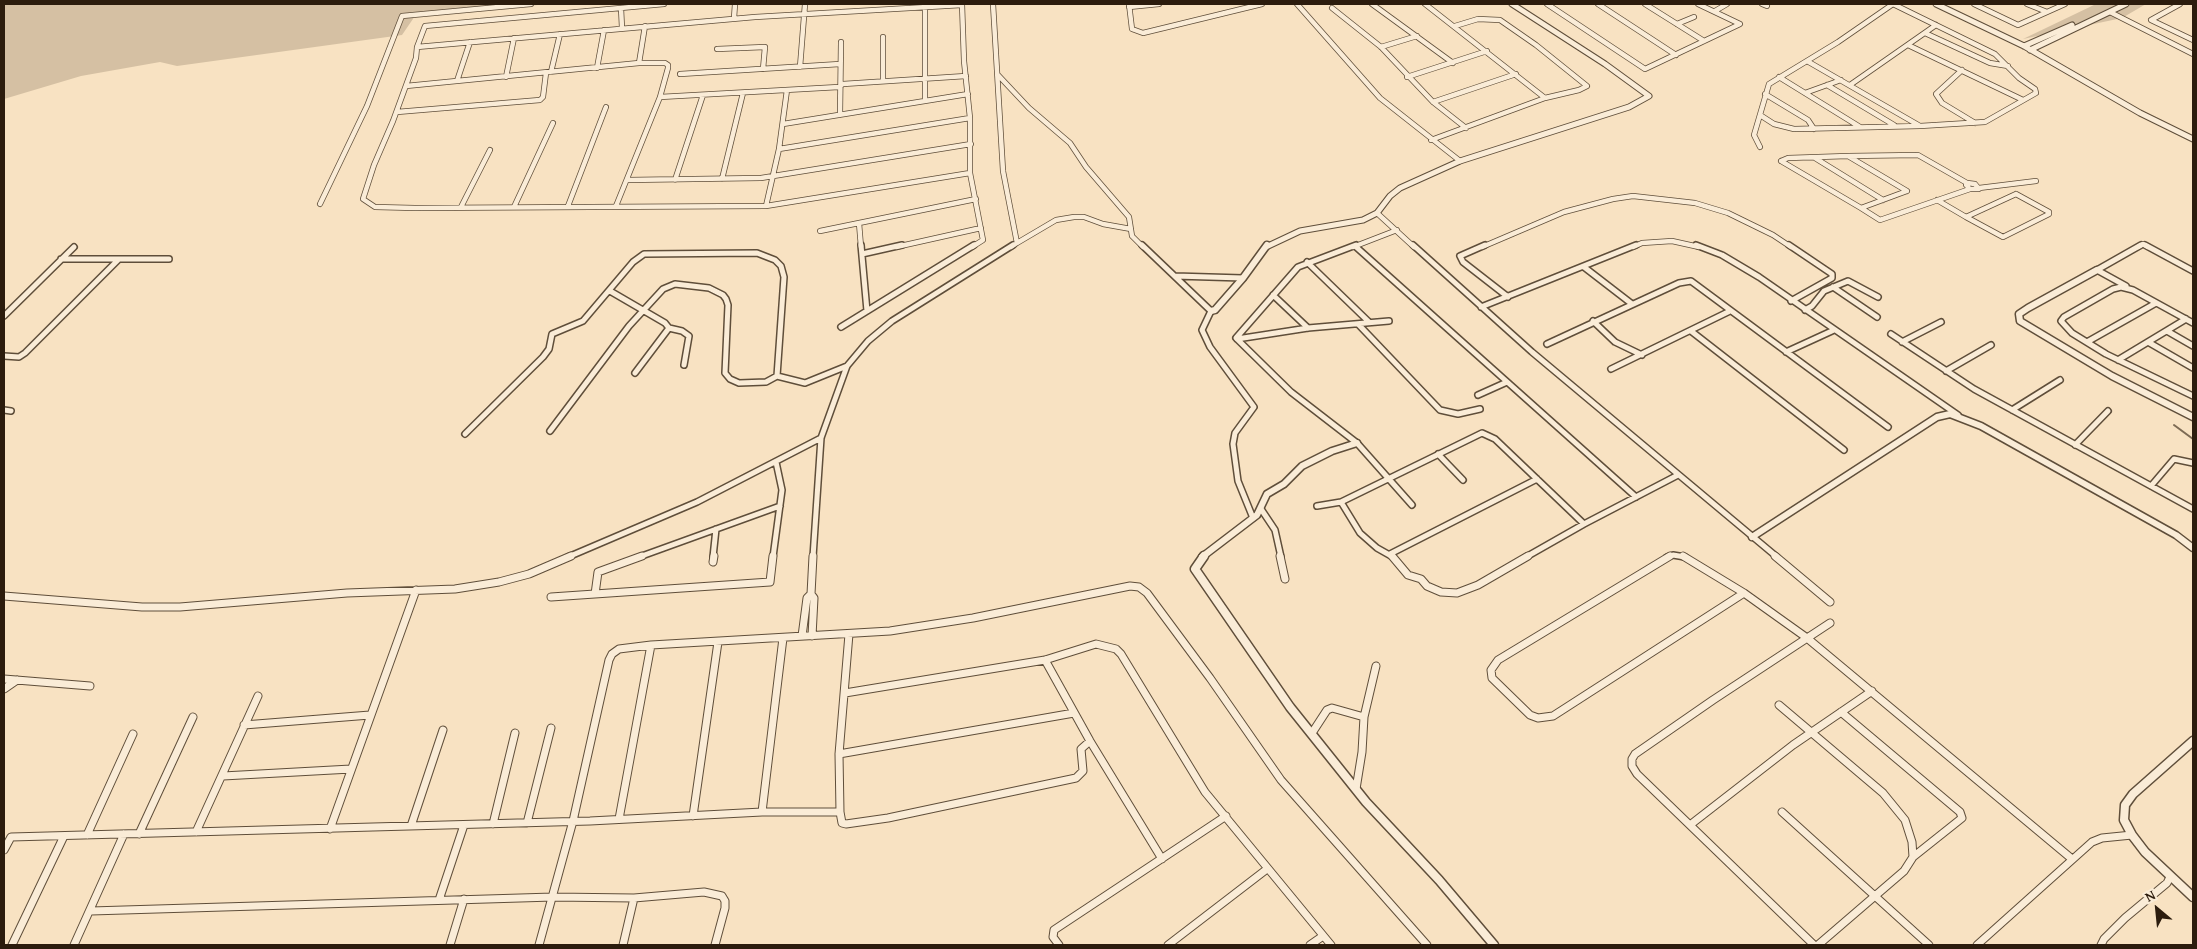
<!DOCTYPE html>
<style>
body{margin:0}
#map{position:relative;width:2197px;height:949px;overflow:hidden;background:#f8e2c2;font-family:"Gentium Book Plus",serif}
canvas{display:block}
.frame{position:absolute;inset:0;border:5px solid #2c1c0d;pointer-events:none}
.north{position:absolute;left:2132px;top:884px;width:50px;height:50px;-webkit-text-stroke:4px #faecd7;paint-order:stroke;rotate:332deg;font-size:14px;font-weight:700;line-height:20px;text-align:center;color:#2c1c0d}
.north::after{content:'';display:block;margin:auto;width:18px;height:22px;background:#2c1c0d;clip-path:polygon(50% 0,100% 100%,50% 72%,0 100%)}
</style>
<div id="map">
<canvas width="2197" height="949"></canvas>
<div class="frame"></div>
<div class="north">N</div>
</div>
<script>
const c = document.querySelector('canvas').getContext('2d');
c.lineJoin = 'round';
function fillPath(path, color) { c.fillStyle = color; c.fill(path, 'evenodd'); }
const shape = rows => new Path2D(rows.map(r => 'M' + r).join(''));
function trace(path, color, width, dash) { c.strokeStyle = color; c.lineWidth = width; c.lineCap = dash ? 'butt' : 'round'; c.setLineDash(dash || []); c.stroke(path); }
fillPath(shape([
 [4,4,549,4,415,16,402,35,177,66,160,62,81,76,4,99],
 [2096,4,2146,4,2122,18,2023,39]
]), '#d5c0a3');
trace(shape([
 [2174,425,2193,439]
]), '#7d6b54', 2);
const minorFar2 = shape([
 [962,4,964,61,970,118,970,173,983,240,972,247],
 [993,4,1003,171,1017,243,1011,247],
 [1129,4,1132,29,1143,33,1262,4],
 [1297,4,1380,98,1460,161],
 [1372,4,1453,63],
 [1425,4,1545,98,1431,140],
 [1547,4,1645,69,1740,24,1698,4],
 [1598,4,1676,55],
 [1645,4,1704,41],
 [1762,4,1767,6],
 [1974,4,2018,25,2065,4],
 [2027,4,2047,12],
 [2180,4,2151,20,2193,40],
 [962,5,755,17,417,47,416,58,393,121,374,165,363,199,375,207,415,208,766,206,970,173],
 [925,7,925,101],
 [1129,7,1159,4],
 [621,8,622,28],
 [1332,8,1381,47,1433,102,1466,128],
 [1715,11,1727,4],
 [2110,12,2193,54],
 [734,18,735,4],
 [1677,24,1694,17],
 [1455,26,1478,19,1500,20,1536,45,1587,86,1579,90,1545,98],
 [1925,33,1990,63,2008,66],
 [883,37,883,81],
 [1908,45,2023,100],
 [417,47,425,26,664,4],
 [1381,47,1417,36],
 [717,49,765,47,763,69],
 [639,63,645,26],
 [800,67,805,4],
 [597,68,604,30],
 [1962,70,1936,94,1942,103,1975,123],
 [551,72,560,34],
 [680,74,840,64],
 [998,75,1029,108,1070,143,1086,167,1129,217,1132,236,1143,247],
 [506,77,514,38],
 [1407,77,1487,51],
 [1779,77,1860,127],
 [457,81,470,42],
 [1827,85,1894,125],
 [1850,85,1936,25],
 [406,86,639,63,665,63,668,65,668,68,660,97,616,206],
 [1805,93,1841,80],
 [1765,94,1808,120,1814,129],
 [660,97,839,87,843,84,966,76],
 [1433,102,1516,74],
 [397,112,540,100,543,97,546,73],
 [840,115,841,42],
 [1760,115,1774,124,1794,129,1920,126,1807,61],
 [783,124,968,94],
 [1760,147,1754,135,1769,84,1838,42,1893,4,1995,54,2019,78,2035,89,2036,93,1985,122,1920,126],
 [779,149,970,118],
 [1848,156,1918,155,1967,183],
 [1815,158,1883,200],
 [1781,161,1861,208,1907,191],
 [1781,161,1788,158,1848,156,1907,191],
 [722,179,743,93],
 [627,180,761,178,971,144],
 [675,180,703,95],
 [1967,183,1975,184,1979,189,1970,189,1966,185,1967,183],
 [1979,188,2036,181],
 [2016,194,2049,212,2049,214,2003,237,1966,217,2016,194],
 [1937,200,1966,217],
 [320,204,367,106,402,16,531,4],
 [568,206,606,107],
 [766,206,779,149,787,90],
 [461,207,490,150],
 [514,207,553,123],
 [1861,208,1880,220,1970,189],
 [1377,213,1414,247],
 [859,223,861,247],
 [820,231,976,199],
 [1017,243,1056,220,1074,217,1084,217,1103,224,1131,229],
 [896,247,981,228],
 [1353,247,1397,230],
 [1482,247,1564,212,1613,199,1633,196,1695,203,1728,213,1773,235,1791,247],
 [1633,247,1642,243,1672,241,1699,247],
 [2138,247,2143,244,2148,247]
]);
const minorFar1 = shape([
 [861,245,867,311],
 [1142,245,1211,311,1202,330,1210,347,1254,407,1235,433,1233,444,1238,481,1253,518],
 [1356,245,1298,267,1236,338,1291,392,1357,443,1412,505],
 [1413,245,1532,352,1777,557],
 [1485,245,1460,256,1463,262,1508,297],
 [1696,245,1722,255,1759,277,1958,415],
 [1789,245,1832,274,1832,278,1791,301],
 [2145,245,2193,271],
 [1355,246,1636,497],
 [862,254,902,245],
 [61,259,169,259],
 [1307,262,1369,322],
 [1584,267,1632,304],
 [1175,276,1243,278],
 [2126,286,2097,270,2141,245],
 [1833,287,1877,317],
 [610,291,665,323,669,328,635,373],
 [1273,295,1308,328],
 [1481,307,1636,245],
 [1805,310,1812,306,1824,291,1848,281,1878,297],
 [4,316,74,247],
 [1593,321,1615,342,1642,355],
 [2193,323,2133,290,2121,287,2113,289,2064,317,2061,321,2072,333,2106,354,2193,396],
 [1358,324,1440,410,1458,414,1480,409],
 [841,327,974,245],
 [669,328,682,331,689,336,684,365],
 [1691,331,1844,450],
 [2167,331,2193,346],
 [1891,334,1974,389,2193,509],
 [1237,339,1308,328,1389,321],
 [1902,342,1941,322],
 [2087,342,2156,303],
 [2148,342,2193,368],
 [1547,344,1679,283,1691,281,1888,427],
 [1786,352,1834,330],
 [4,356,19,357,25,353,118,260],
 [2118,360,2186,319],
 [1611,369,1730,311],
 [1946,371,1991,345],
 [1478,395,1507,382],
 [4,410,11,411],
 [2012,410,2060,380],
 [550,431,629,326,663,289,675,284,709,288,723,295,726,299,728,305,725,373,730,379,739,383,766,382,777,376],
 [465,434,543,357,549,349,552,334,583,321,633,262,644,254,757,253,775,260,781,266,784,277,777,376,805,383,847,366],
 [2075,445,2108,411],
 [1438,454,1463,480],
 [2151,486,2174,459,2193,463],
 [1341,502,1360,533,1377,548,1393,557],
 [1317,506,1341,502,1482,433,1495,439,1584,524],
 [1261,509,1275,530,1281,557],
 [1390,554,1537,479],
 [568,557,697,502,821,438],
 [639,557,780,506],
 [713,557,716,529],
 [773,557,782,490,776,462],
 [813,557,821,438,847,366,868,341,892,321,1013,245],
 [1526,557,1584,524,1678,475],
 [1667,557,1673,555,1685,557]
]);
const minor = shape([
 [1280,556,1285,579],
 [1392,556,1408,575,1421,579,1427,586,1441,592,1457,593,1478,585,1528,556],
 [1670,556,1498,660,1491,670,1492,678,1530,715,1538,718,1553,716,1744,593],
 [1683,556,1744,593],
 [1775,556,1830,602],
 [713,562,714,556],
 [1744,593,1807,638,2072,859],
 [595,594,598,572,642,556],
 [811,594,814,598,812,636],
 [4,596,142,607,180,607,347,593,455,589,499,582,529,574,571,556],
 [551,597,770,582,773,556],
 [802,636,807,598,811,594,813,556],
 [1045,660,1090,741,1162,859],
 [4,679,90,686],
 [4,689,17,680],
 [845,693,1045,660,1096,644,1116,649,1121,654,1205,792,1331,945],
 [1779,705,1883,793,1905,820,1912,842,1913,857,1904,871,1818,945],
 [1841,712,1960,812,1962,818,1913,857],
 [244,725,370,715],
 [1312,733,1327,710,1332,708,1364,717],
 [839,754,1074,713],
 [223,776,351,769],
 [1356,789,1362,752,1364,717,1376,666],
 [762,812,783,638],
 [840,812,842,823,846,824,888,818,1076,778,1083,771,1081,749,1090,741],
 [1782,812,1929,945],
 [693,816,718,642],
 [619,819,651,645],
 [527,823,551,728],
 [493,824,515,733],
 [1690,825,1793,745,1872,691],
 [411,826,443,730],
 [330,829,416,590],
 [196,832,258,696],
 [139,834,193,717],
 [87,835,133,734],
 [4,850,11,837,590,821,762,812,840,812,839,754,849,634],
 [634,898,704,892,722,896,725,901,725,908,715,945],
 [439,900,464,825],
 [91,911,553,897,634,898,623,945],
 [12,945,64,836],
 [74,945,124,834],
 [450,945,464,899],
 [539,945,573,821,609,660,612,654,619,649,651,645,890,631,973,618,1130,586,1139,587,1147,593,1210,678,1281,780,1427,945],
 [1059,945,1053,937,1054,930,1226,816],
 [1168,945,1267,869],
 [1310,945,1323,936],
 [1814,945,1637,774,1632,766,1632,759,1635,754,1713,700,1830,623],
 [1977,945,2092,842,2102,838,2132,835],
 [2101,945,2104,939,2125,918,2167,883,2170,877]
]);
const tertiaryFar2 = shape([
 [1936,4,2024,46,2140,113,2193,139],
 [2024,46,2072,25],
 [2030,50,2126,4],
 [1266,247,1300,231,1363,220,1377,213,1390,196,1400,188,1460,161,1629,107,1649,96,1605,64,1512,4]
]);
const tertiaryFar1 = shape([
 [2097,270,2028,308,2019,314,2020,321,2112,376,2193,417],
 [1211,311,1215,310,1243,278,1267,245],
 [1752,537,1937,417,1950,414,1981,426,2176,535,2193,548],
 [1202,557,1257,515,1267,494,1284,484,1302,466,1332,451,1357,443]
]);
const tertiary = shape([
 [1204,556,1195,569,1290,707,1366,802,1439,880,1494,945],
 [2193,741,2133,794,2125,805,2124,820,2132,835,2145,852,2193,897]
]);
trace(minorFar2, '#5f4e3a', 6);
trace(minorFar1, '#5f4e3a', 8);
trace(minor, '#5f4e3a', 9);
trace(tertiaryFar2, '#5f4e3a', 7);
trace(tertiaryFar1, '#5f4e3a', 9);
trace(tertiary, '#5f4e3a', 11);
trace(minorFar2, '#faecd7', 4.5);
trace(minorFar1, '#faecd7', 5);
trace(minor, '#faecd7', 7);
trace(tertiaryFar2, '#faecd7', 5);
trace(tertiaryFar1, '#faecd7', 6);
trace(tertiary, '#faecd7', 8);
</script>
